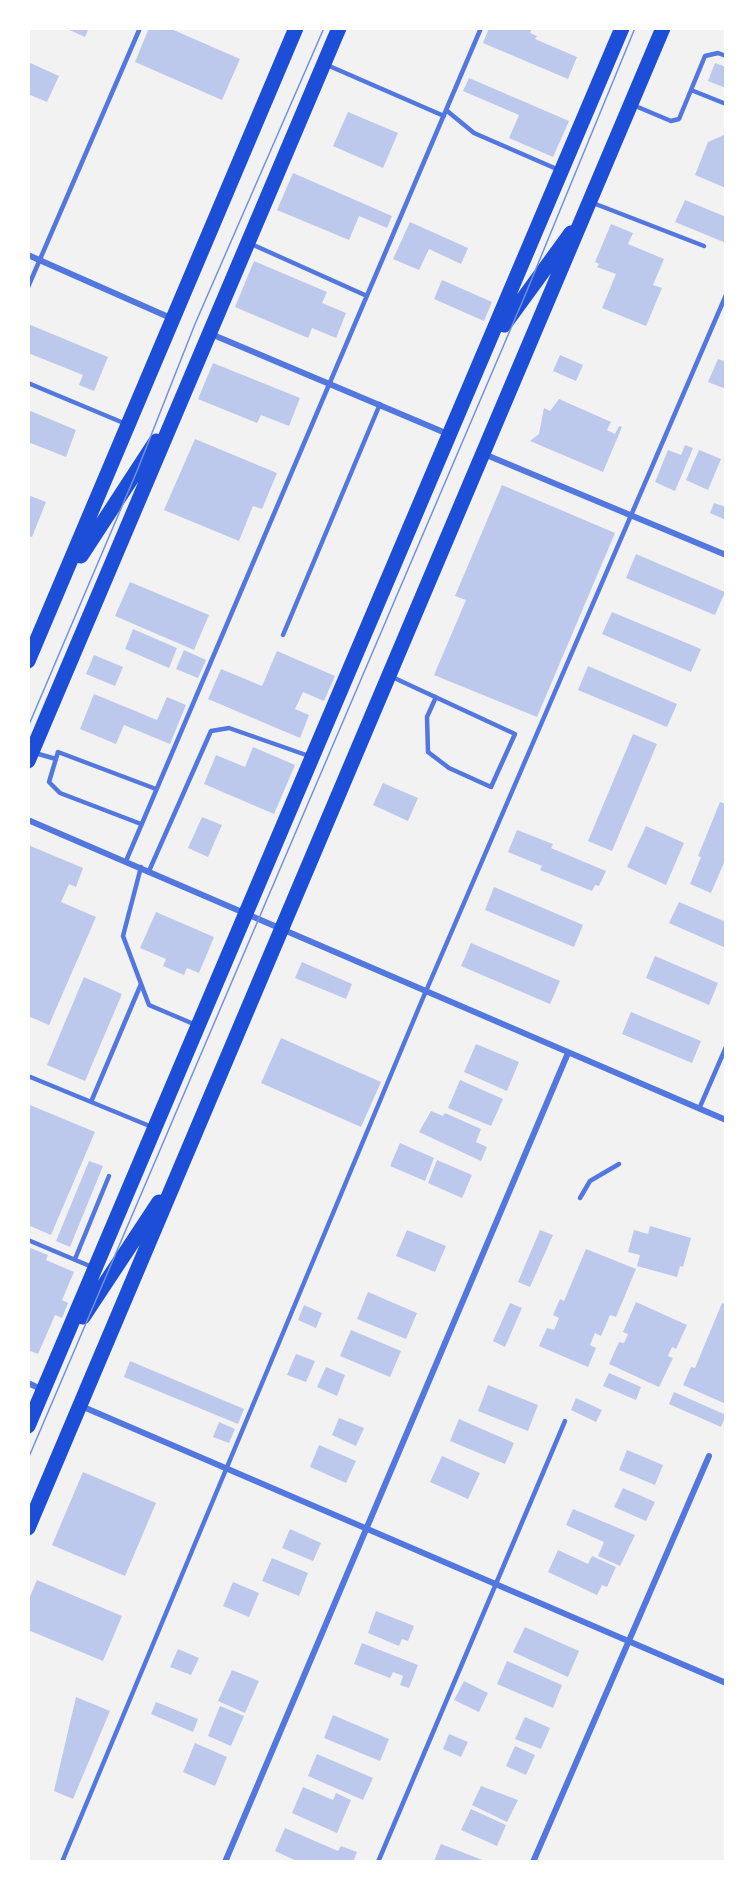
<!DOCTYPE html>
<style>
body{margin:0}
#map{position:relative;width:754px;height:1890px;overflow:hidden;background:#f2f2f2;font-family:Spectral,serif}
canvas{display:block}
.frame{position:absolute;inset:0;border:30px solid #fff;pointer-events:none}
</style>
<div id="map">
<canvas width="754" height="1890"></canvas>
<div class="frame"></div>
</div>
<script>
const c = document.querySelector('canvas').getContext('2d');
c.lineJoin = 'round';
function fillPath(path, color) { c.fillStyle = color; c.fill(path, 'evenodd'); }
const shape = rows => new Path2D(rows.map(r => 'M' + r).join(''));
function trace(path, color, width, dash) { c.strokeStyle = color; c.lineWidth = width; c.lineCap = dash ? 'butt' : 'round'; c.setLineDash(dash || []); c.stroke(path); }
fillPath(shape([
 [65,28,89,28,85,37],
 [149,28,169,28,240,59,222,100,135,62],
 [489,28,532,28,530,33,537,36,535,39,577,57,568,79,483,43],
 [28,62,59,76,47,102,28,94],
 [715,63,726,67,726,88,708,81],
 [469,78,569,121,553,157,509,138,519,115,463,91],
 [348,112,398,133,383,168,333,146],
 [724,135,726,135,726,188,695,175,708,142],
 [293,173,392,216,387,228,359,216,349,240,277,210],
 [685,200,726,217,726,243,675,222],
 [410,222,468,248,461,264,429,249,419,270,393,259],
 [611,224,633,233,628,244,664,259,653,285,662,288,646,326,602,308,616,274,597,267,599,264,595,262],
 [254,261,327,292,322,303,346,313,336,338,312,328,308,338,235,307],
 [442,280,492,302,484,321,434,299],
 [28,324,108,357,94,391,79,385,83,375,28,353],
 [560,355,583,365,576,381,553,371],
 [718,359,726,362,726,389,708,382],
 [213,363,300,398,289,426,261,415,257,423,198,399],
 [559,399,611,422,607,430,615,434,619,426,622,427,603,472,530,441,539,434,544,408,550,411],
 [28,410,76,430,66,457,28,442],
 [195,439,277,473,262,509,253,506,239,541,164,510],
 [685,445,693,448,675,491,655,482,668,450,681,455],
 [699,450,721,459,708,490,686,480],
 [502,485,615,533,537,717,434,675,466,600,455,596],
 [28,495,46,502,32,537,28,536],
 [714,503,726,507,726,520,710,513],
 [636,554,725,592,715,615,626,578],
 [130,582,209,615,194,650,115,616],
 [612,612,701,649,691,672,602,634],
 [133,629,177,648,169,668,125,649],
 [184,650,206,660,198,678,176,669],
 [277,651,335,676,324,701,303,692,295,709,309,715,300,738,208,699,221,669,262,686],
 [94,655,123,667,115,686,86,674],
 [588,666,677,704,667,727,578,690],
 [94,694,157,720,167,697,186,705,170,744,124,725,116,744,80,729],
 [633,734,657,744,612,851,588,841],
 [253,747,295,765,274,814,204,784,216,755,245,767],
 [383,783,418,798,408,821,373,805],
 [720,802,726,804,726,858,711,893,690,884,701,857,698,856],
 [202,817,222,825,208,857,188,848],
 [646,826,684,843,666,885,627,867],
 [517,830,553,844,551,848,606,871,599,886,595,885,592,891,540,870,542,866,508,852],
 [28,845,83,868,76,887,69,884,61,902,96,917,49,1025,28,1016],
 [494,887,583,925,574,947,485,910],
 [679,902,726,922,726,948,669,923],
 [156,912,214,937,199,973,187,968,184,975,163,966,166,959,140,948],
 [471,943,560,981,550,1004,461,966],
 [655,956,718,983,709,1005,646,978],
 [302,962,352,984,346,999,295,978],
 [84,977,122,994,85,1081,47,1065],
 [631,1012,701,1041,692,1063,622,1034],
 [281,1038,381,1082,361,1127,261,1083],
 [476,1044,519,1062,507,1091,464,1072],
 [460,1080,503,1099,491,1126,448,1108],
 [30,1105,95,1132,51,1235,28,1225],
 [431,1111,443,1116,445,1113,481,1129,476,1142,487,1147,481,1161,419,1132],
 [400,1143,434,1158,425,1181,390,1166],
 [437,1160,472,1175,462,1198,428,1183],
 [89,1161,103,1166,70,1247,56,1241],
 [650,1226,691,1238,683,1267,680,1266,677,1277,637,1266,640,1255,628,1252,634,1230,648,1234],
 [407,1230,446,1246,435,1272,396,1256],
 [540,1230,553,1235,530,1287,518,1282],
 [28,1247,48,1255,46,1260,74,1272,62,1300,68,1303,62,1318,55,1315,38,1354,28,1350],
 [586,1249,636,1269,616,1317,610,1315,601,1336,595,1333,590,1345,596,1348,588,1367,539,1346,547,1328,554,1330,559,1318,553,1315,560,1299,564,1301],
 [368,1292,417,1313,406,1339,357,1319],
 [636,1302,687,1325,676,1349,672,1347,668,1356,673,1358,659,1387,609,1364,619,1342,624,1343,628,1334,623,1332],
 [510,1303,522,1308,505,1347,493,1341],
 [722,1303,726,1305,726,1404,683,1385,691,1367,695,1368],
 [304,1305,322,1313,316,1328,298,1320],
 [351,1330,401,1351,390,1377,340,1356],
 [296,1354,315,1361,306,1382,287,1375],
 [130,1361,244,1409,238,1424,124,1377],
 [326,1367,345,1375,337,1396,317,1387],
 [609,1373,641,1387,636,1400,603,1386],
 [488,1385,538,1405,528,1431,478,1411],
 [674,1392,726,1415,721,1427,669,1404],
 [576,1398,602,1410,596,1422,571,1410],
 [339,1418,364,1428,356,1446,332,1435],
 [459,1419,514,1443,505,1464,450,1441],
 [219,1422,235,1429,229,1443,213,1437],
 [319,1445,356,1461,346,1483,310,1467],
 [627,1450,663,1465,655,1485,619,1470],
 [442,1456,480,1473,468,1499,430,1482],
 [83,1472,156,1503,125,1576,52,1545],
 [623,1488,655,1502,646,1521,614,1507],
 [573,1509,635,1535,620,1566,598,1556,604,1542,566,1525],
 [290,1529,321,1543,313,1561,282,1548],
 [558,1550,588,1564,592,1556,616,1567,607,1587,602,1585,597,1595,548,1572],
 [272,1558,308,1573,299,1596,262,1581],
 [37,1580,122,1616,103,1661,28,1630,28,1601],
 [233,1582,259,1593,249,1617,223,1606],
 [376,1611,414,1626,408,1641,402,1639,399,1646,368,1633],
 [525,1627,579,1651,568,1677,513,1652],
 [362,1643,418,1665,409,1688,400,1685,403,1676,393,1672,390,1678,354,1664],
 [178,1649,199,1658,191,1675,170,1667],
 [507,1661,562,1685,553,1708,497,1684],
 [232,1670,259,1681,245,1713,218,1701],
 [464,1681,488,1693,479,1712,454,1700],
 [76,1697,110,1711,73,1799,54,1791],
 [156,1702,198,1719,193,1732,151,1714],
 [220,1706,244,1716,231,1746,208,1736],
 [333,1715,389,1739,380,1761,324,1738],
 [525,1717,550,1728,541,1749,515,1739],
 [449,1734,468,1742,461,1757,443,1749],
 [195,1743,227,1757,215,1786,183,1772],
 [515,1746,535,1755,526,1775,506,1766],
 [317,1754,373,1778,363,1800,308,1776],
 [481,1786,518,1800,507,1822,472,1805],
 [303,1787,333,1800,336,1793,351,1800,337,1833,292,1813],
 [471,1809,506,1825,497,1846,461,1830],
 [285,1828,338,1851,341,1846,357,1852,353,1862,299,1862,275,1851],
 [441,1844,485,1861,485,1862,434,1861]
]), '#bdc9ec');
trace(shape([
 [327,65,444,116],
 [691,90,705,56,718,53,726,56],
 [633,105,671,121,679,119,691,90,726,104],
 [446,110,474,133,559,170],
 [593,203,704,246],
 [249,243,367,296],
 [28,287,140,28],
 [28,383,126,424],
 [283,635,380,404],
 [390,676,515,734,491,787,449,768,428,752,427,717,436,697],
 [35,753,56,759],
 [141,824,60,793,49,782,58,752,156,789],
 [126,861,481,28],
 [141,867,123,936,149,1005,196,1025],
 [149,871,211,731,229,728,309,756],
 [28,1076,152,1127],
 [91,1102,141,984],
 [699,1109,726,1047],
 [580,1198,590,1181,619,1164],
 [28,1240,92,1267],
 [75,1259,109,1176],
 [62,1862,420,1005,726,295],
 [378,1862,565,1421]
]), '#5277de', 4.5);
trace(shape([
 [28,255,173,319],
 [211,334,448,434],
 [484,454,726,555],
 [28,820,726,1120],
 [28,1383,43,1390],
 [81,1406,726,1683],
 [225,1862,568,1053],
 [533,1862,709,1456]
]), '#5277de', 6);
trace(shape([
 [504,325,571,233],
 [81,556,156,441],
 [28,661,296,28],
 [28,761,339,28],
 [83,1317,159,1202],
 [28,1426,622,28],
 [28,1528,663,28]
]), '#1d4ed8', 15);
trace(shape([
 [28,727,137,471,195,324,324,28],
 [28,1459,526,293,635,28]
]), '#7290e2', 1.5);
</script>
